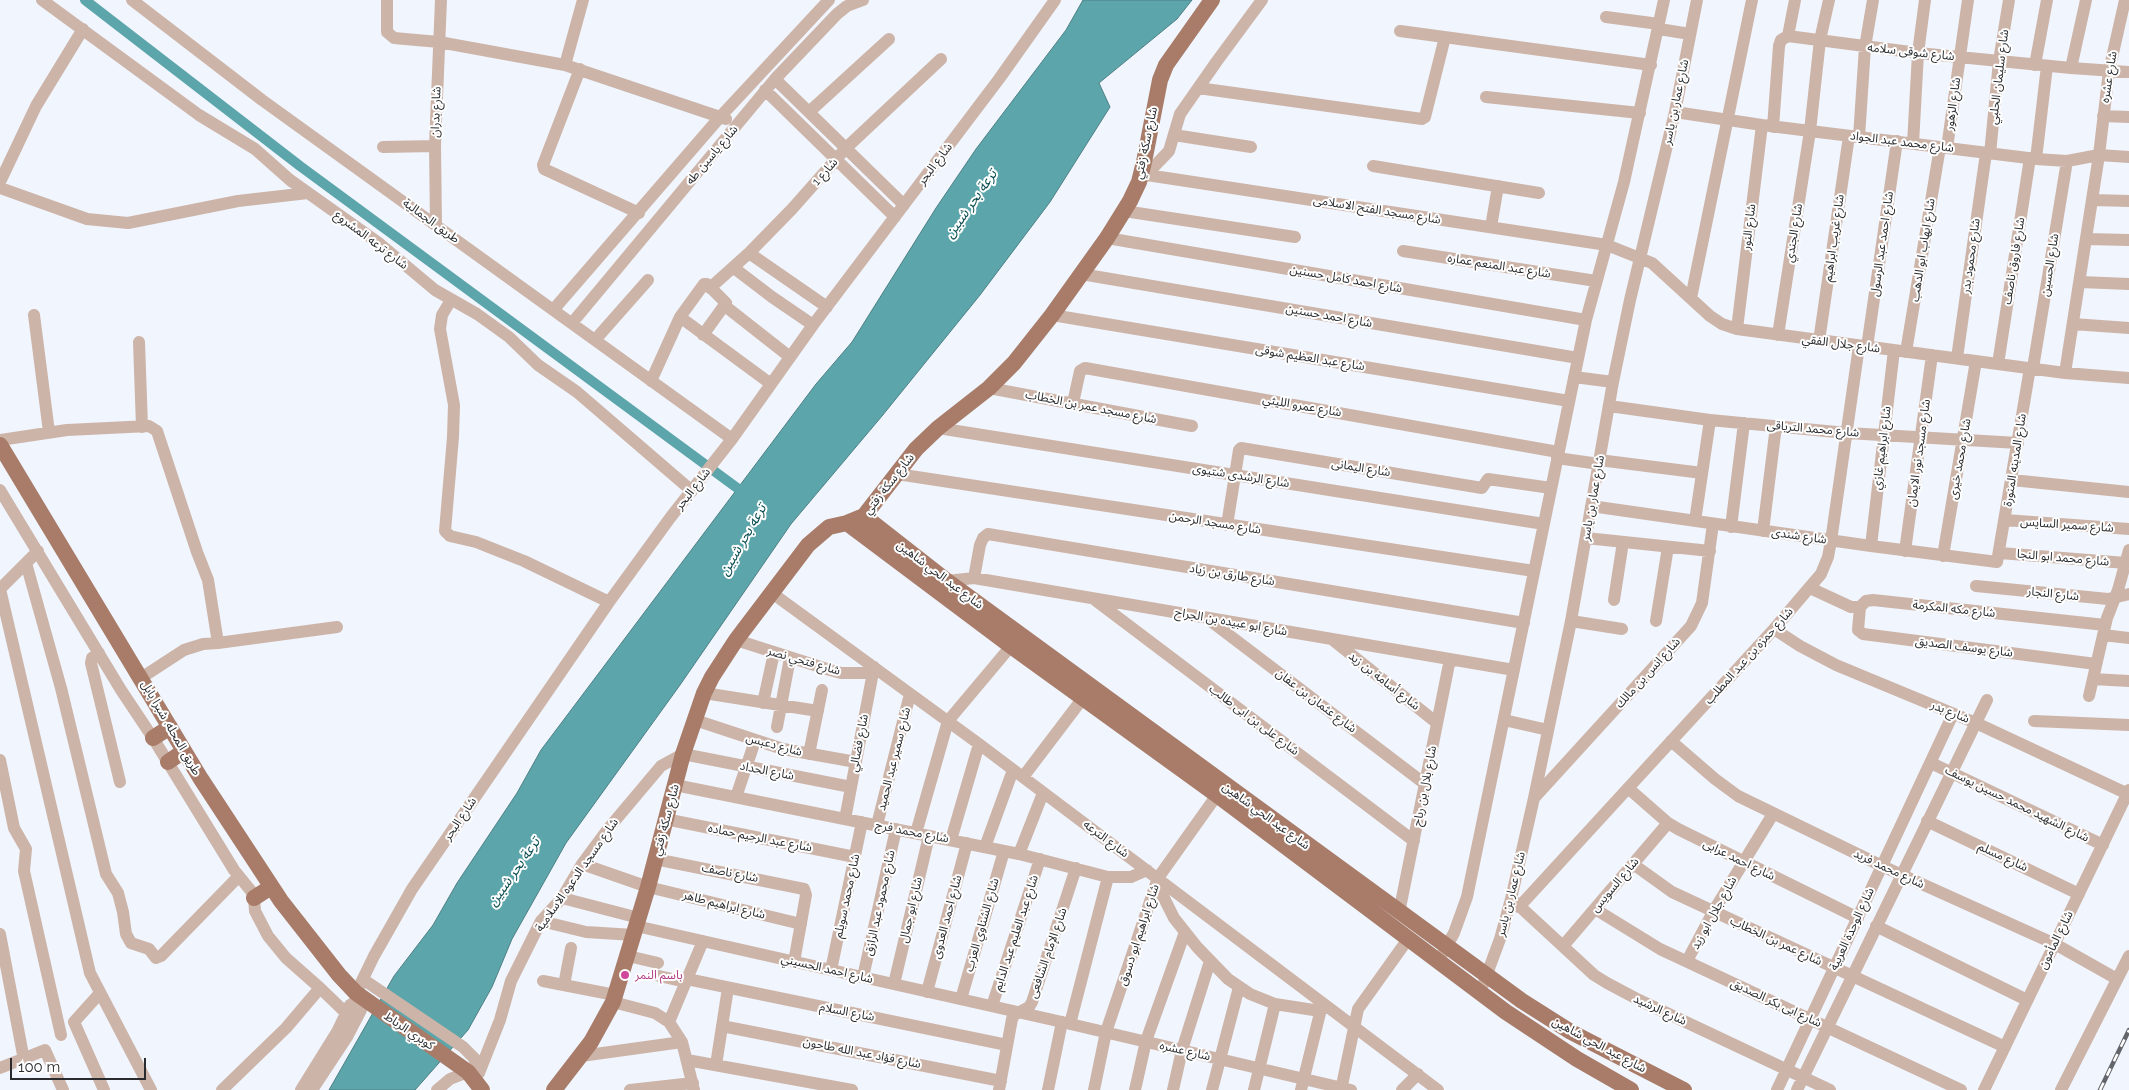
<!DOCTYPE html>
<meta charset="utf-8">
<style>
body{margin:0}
#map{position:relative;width:2129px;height:1090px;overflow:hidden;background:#f0f5fe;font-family:Raleway,sans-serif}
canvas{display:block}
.scale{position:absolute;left:10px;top:1058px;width:136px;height:22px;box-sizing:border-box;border:2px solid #292b2e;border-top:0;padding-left:6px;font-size:15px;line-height:18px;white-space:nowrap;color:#292b2e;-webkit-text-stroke:4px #fff;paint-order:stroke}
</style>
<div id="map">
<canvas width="2129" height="1090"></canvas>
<div class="scale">100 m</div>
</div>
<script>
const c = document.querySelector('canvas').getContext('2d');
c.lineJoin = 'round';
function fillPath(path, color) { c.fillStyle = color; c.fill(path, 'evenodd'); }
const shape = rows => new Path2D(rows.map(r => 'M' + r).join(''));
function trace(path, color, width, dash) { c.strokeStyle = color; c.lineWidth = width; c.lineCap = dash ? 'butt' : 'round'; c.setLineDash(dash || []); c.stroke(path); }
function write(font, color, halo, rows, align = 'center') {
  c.font = font + ' Raleway,"Noto Sans Arabic",sans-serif'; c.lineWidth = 4; c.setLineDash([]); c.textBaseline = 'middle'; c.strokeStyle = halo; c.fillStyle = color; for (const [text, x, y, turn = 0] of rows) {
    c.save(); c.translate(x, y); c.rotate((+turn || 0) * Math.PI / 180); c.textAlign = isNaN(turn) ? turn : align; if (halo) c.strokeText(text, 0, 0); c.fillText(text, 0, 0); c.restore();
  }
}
const water = shape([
 [1083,0,1192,0,1177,19,1099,83,1110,107,1050,202,980,295,882,416,791,524,680,685,566,843,512,939,492,987,468,1030,415,1090,329,1090,394,976,433,925,457,883,517,793,541,750,816,384,852,342,936,208,976,149,1066,30,1083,0]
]);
fillPath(water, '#5ca5aa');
trace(water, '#4d8085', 1);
trace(shape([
 [85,0,300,166,748,496]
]), '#5ca5aa', 10);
trace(shape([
 [42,0,199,115,255,149,290,180,380,244,435,290,477,314,509,337,538,365,577,392,692,491],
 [132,0,262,100,732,439],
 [387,0,387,32,394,38,439,42,565,65,726,119],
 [1606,17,1659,24],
 [1659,29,1690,34],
 [1400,31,1651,65],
 [1788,36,1795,0],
 [565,65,583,0],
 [2035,65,2047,0],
 [2071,68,2086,0],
 [580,69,543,165,544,169,639,213],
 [775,79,904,205],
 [1198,88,1422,119,1425,117,1445,37],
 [765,90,895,217],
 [1486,97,1640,113],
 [809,112,889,39],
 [1675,112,1762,125,2036,159,2067,161,2099,155,2129,157],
 [2103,116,2129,117],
 [1773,127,1779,46,1781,40,1788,36,1918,53,2071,68,2129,72],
 [1174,135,1251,147],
 [1859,137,1865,47,1873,0],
 [1913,144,1918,53,1925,0],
 [383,147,435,146],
 [1947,148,1968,0],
 [1990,154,1999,61,2009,0],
 [2036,159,2047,66],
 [1373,166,1539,193],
 [1147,175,1607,245,1652,263,1710,316,1722,324,1737,329,2065,373,2129,378],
 [1144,177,1169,151,1180,114,1217,61,1262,0],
 [0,182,36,106,83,29],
 [0,188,87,219,128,223,238,201,308,193],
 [2093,200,2129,201],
 [1124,211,1295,237],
 [436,225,435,146,441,0],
 [1491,227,1498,186],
 [1107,238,1586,320],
 [2087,239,2129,240],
 [1403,251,1596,281],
 [749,253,827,307],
 [734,268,772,297,813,325],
 [1081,274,1578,358],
 [2080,282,2129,284],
 [710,288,749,253,792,209,846,148,941,59],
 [1691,298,1752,0],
 [451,300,442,315,440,329,454,405,453,437,445,531,450,536,476,542,524,561,609,602],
 [725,306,790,357],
 [554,309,720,117,829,0],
 [34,315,49,432],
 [1052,315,1569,401],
 [680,317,771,384],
 [572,323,775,79,837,14,847,6,863,0],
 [2073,324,2129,328],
 [1737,329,1762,125],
 [1778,335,1810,131,1820,40,1829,0],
 [595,340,648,280],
 [1819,341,1849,136],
 [139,342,142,427],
 [1867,347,1897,141],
 [1906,352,1940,147],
 [1957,358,1986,153],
 [1998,364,2030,158],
 [2033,368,2067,161],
 [2065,373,2099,155,2109,71,2125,0],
 [1574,377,1613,382],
 [651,381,680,317,704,284,707,284,726,303,703,335],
 [989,388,1192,426],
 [1073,403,1080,371,1085,368,1558,452],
 [1609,406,1710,420,1847,433,2018,443],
 [938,428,1544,524],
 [0,440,67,430,149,426,157,431,197,552,208,580,218,643,203,644,184,650,141,678],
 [1557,458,1599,464],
 [1599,460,1702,473],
 [897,474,1534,571],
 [2012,480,2129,492],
 [0,490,121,690,153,738,234,870,251,891,254,898,255,911,268,936,286,958,320,988],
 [1591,506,1871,546,1997,562,2030,368],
 [2005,520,2129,529],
 [1695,521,1710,420],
 [1227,525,1239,450,1241,448,1482,488,1488,479,1551,488],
 [1731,527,1744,423],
 [1763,531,1776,426],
 [1586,538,1710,551],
 [1871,546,1894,350],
 [38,551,0,589,90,973,151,1090],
 [1905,551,1932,355],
 [2000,553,2126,563],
 [1943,556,1976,361],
 [26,563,61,688,106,874,118,893,123,912,126,934,131,943,149,949,156,958,161,956,239,876],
 [974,578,980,545,983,538,988,534,1524,623],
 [947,581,974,578,1514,670],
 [1976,586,2108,599,2129,594],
 [1810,588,1851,607,1860,607,1866,601,1873,600,2105,625],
 [772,593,979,744,1438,1090],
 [1095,600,1414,841],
 [1614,600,1623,542],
 [1860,607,1858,630,1863,634,2096,664],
 [1208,619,1425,784],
 [1571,621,1622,629],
 [1656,621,1668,547],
 [1774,629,1800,646,1836,665,1976,723,2128,794],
 [2103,635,2129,638],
 [736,640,830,670,841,673,873,673],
 [1333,640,1437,723],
 [218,643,337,627],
 [99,653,92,658,91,663,120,782],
 [2093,679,2129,681],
 [704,693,818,711],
 [2089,696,2107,618,2118,590,2129,550],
 [763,703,774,653],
 [695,720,783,749,856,762],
 [1504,720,1548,730],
 [2034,721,2129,725],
 [777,727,790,658],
 [1671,741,1715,779,1738,796,1882,866,2055,944,2117,979],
 [809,754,822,690],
 [0,760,14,828,26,849,24,871,61,1035],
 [1931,763,2103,845],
 [1023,777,1083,698],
 [675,785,1019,854,1108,877,1131,877,1147,870],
 [1628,788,1668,823,1678,829,1858,918],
 [736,797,755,741],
 [1535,797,1691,626,1702,603,1713,524],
 [665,819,855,857],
 [845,819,874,667],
 [1927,821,2079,894],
 [877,825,910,694],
 [916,833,948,721,1011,646],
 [951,840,979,744],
 [985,847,1013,770],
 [1019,854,1043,793],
 [655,859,804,889,806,895,794,962],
 [582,864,648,887,801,924],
 [1633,864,1672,892,2005,1047],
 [1158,878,1162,894,1174,918,1197,947,1228,979,1250,994,1275,1004,1320,1011],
 [562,898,639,918],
 [1515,902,1594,975,1607,983,1639,1000,1830,1090],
 [1519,907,1774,629,1821,574,1828,557,1831,541,1859,346],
 [1595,909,1660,949,1961,1090],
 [1399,913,1450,659],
 [541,921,586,932,634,935],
 [636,926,1062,1022,1351,1090],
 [1876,926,2027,1000],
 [0,934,24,1060],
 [1563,946,1668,823],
 [1443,953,1454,933,1467,897,1586,320,1624,182,1664,0],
 [628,956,658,963],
 [1687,961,1713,912,1773,814],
 [831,970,862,822],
 [659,976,686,982],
 [863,977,896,829],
 [687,979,1007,1045],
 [364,980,463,1047,474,1058,479,1073],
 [543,981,615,995],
 [894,984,929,836],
 [564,985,571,948],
 [927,992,967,843],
 [100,993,74,1022,104,1090],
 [356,993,374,956,412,889,609,602,670,518,732,439,813,325,999,79,1055,0],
 [1480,993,1500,939,1511,899,1534,798,1571,621,1613,382,1630,300,1675,112,1697,0],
 [961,999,1004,851],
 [613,1002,655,1013,669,1022,682,1042,694,1090],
 [992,1006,1040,859],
 [669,1022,703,941],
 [1070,1024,1108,877],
 [722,1026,1001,1081],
 [581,1056,682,1042],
 [687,1060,852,1090],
 [716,1065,728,988],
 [0,1068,45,1050,63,1090],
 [479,1073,500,1020,511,981,541,921,562,898,582,864,608,829,661,766,683,754,851,787],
 [222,1090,286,1028,320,988,346,1013],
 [301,1090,337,1032,350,1005,361,998,361,1010,347,1037,312,1090],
 [437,1090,450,1079,468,1072],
 [630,1090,693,1083],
 [999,1090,1012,1019,1014,1015,1029,1007,1032,1002,1076,868],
 [1048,1090,1062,1022],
 [1094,1090,1106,1032,1158,878,1217,795],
 [1135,1090,1146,1041,1185,932],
 [1173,1090,1182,1050,1210,961],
 [1212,1090,1239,987],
 [1254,1090,1275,1004],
 [1301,1090,1322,1005],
 [1341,1090,1358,1009,1408,939],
 [1402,1090,1418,1074],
 [1777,1090,1953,714],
 [1797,1090,1987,700],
 [1984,1090,2129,790],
 [2061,1090,2129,956]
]), '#cdb4a8', 12);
trace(shape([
 [0,445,201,779,281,901,339,975,356,993,468,1072,482,1090],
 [864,516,947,581,1522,1001,1571,1032,1684,1090],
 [847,523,1011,646,1217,795,1506,1012,1577,1059,1631,1090],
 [153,738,170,727],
 [168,762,184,751],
 [254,898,271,887],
 [554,1090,591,1042,613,1002,648,887,683,754,704,693,712,677,736,640,808,545,829,527,847,523,864,516,916,449,938,428,989,388,1014,363,1052,315,1107,238,1130,201,1139,182,1144,162,1160,80,1166,65,1212,0]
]), '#a87c68', 16);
const rail = shape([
 [2100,1090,2129,1030]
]);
trace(rail, '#63656a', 4.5);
trace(rail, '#fff', 2.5, [8]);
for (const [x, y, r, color] of [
 [625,975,5,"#d1479c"]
]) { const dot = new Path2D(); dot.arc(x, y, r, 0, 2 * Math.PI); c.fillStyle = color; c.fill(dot); trace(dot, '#fff', 2); }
write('12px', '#292b2e', '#fff', [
 ["شارع شوقى سلامه",1911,52,6],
 ["شارع سليمان الحلبي",1999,77,-83],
 ["شارع عشره",2109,77,-81],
 ["شارع عمار بن ياسر",1676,102,-78],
 ["شارع الزهور",1953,104,-82],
 ["شارع بدران",436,112,-88],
 ["شارع محمد عبد الجواد",1902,142,7],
 ["شارع سكة زفتي",1146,143,-78],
 ["شارع ياسين طه",712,155,-50],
 ["شارع البحر",935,164,-53],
 ["شارع 1",825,172,-49],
 ["شارع مسجد الفتح الاسلامى",1377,210,9],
 ["طريق الجمالية",431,221,36],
 ["شارع النور",1749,227,-83],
 ["شارع الجندي",1794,233,-81],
 ["شارع غريب ابراهيم",1834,238,-82],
 ["شارع ترعه المشروع",371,240,37],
 ["شارع احمد عبد الرسول",1882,244,-82],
 ["شارع ايهاب ابو الدهب",1923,250,-81],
 ["شارع محمود بدر",1971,256,-82],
 ["شارع فاروق ناصف",2014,261,-81],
 ["شارع الحسين",2050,265,-81],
 ["شارع عبد المنعم عماره",1499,266,9],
 ["شارع احمد كامل حسنين",1346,279,10],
 ["شارع احمد حسنين",1329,316,10],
 ["شارع جلال الفقي",1841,344,7],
 ["شارع عبد العظيم شوقى",1310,358,9],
 ["شارع عمرو الليثي",1302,406,10],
 ["شارع مسجد عمر بن الخطاب",1091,407,11],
 ["شارع محمد الترياقى",1813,429,5],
 ["شارع ابراهيم غازي",1882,448,-83],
 ["شارع مسجد نور الايمان",1919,453,-82],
 ["شارع محمد خيرى",1960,459,-80],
 ["شارع المدينه المنورة",2015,460,-81],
 ["شارع اليمانى",1361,468,9],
 ["شارع الرشدى شتيوى",1241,476,9],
 ["شارع سكة زفتي",889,484,-52],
 ["شارع البحر",693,489,-52],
 ["شارع عمار بن ياسر",1593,498,-80],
 ["شارع مسجد الرحمن",1215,523,9],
 ["شارع سمير السايس",2067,525,4],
 ["شارع شندى",1799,536,8],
 ["شارع محمد ابو النجا",2063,558,5],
 ["شارع عبد الحي شاهين",940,575,37],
 ["شارع طارق بن زياد",1232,575,9],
 ["شارع النجار",2053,594,6],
 ["شارع مكه المكرمة",1954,609,6],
 ["شارع ابو عبيده بن الجراح",1231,622,10],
 ["شارع يوسف الصديق",1964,647,7],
 ["شارع حمزه بن عبد المطلب",1749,656,-48],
 ["شارع فتحي نصر",804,661,16],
 ["شارع انس بن مالك",1648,673,-48],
 ["شارع أسامة بن زيد",1384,681,38],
 ["شارع عثمان بن عفان",1316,701,37],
 ["شارع بدر",1950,712,22],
 ["شارع على بن ابى طالب",1254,720,37],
 ["طريق المحله, شبرا بابل",171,728,60],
 ["شارع فضالي",859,743,-79],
 ["شارع دعبس",774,745,15],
 ["شارع سمير عبد الحميد",894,759,-76],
 ["شارع الحداد",767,771,11],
 ["شارع بلال بن رباح",1425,786,-79],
 ["شارع الشهيد محمد حسين يوسف",2017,804,26],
 ["شارع عبد الحي شاهين",1266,816,36],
 ["شارع البحر",460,819,-56],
 ["شارع سكة زفتي",666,820,-75],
 ["شارع محمد فرج",912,832,11],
 ["شارع عبد الرحيم حماده",760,838,11],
 ["شارع الترعه",1106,839,37],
 ["شارع مسلم",2003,857,25],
 ["شارع احمد عرابى",1739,860,26],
 ["شارع محمد فريد",1889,869,25],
 ["شارع ناصف",730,873,11],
 ["شارع مسجد الدعوه الاسلامية",577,875,-55],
 ["شارع السويس",1615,885,-50],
 ["شارع عمار بن ياسر",1511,894,-76],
 ["شارع محمد سويلم",847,896,-78],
 ["شارع محمود عبد الرازق",880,903,-78],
 ["شارع ابراهيم طاهر",724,905,14],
 ["شارع ابو جمال",911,910,-77],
 ["شارع جلال ابو زيد",1714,913,-61],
 ["شارع احمد العدوى",947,917,-75],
 ["شارع الشناوي العزب",982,925,-74],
 ["شارع الوحدة العربية",1852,929,-65],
 ["شارع عبد العليم عبد الدايم",1016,933,-72],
 ["شارع ابراهيم ابو دسوق",1139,935,-72],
 ["شارع المأمون",2056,940,-64],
 ["شارع عمر بن الخطاب",1776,941,25],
 ["شارع الإمام الشافعى",1048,953,-71],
 ["شارع احمد الحسيني",827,969,13],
 ["شارع ابى بكر الصديق",1776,1003,25],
 ["شارع الرشيد",1660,1010,25],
 ["شارع السلام",847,1012,11],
 ["كوبري الرباط",409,1031,34],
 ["شارع عبد الحي شاهين",1599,1045,28],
 ["شارع عشره",1185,1051,13],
 ["شارع فؤاد عبد الله طاحون",862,1053,11]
]);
write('12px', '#b23c85', '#fff', [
 ["باسم النمر",635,975]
], 'left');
write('italic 14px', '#094d51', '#fff', [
 ["ترعة بحر شبين",971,204,-55],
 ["ترعة بحر شبين",743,540,-60],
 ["ترعة بحر شبين",514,872,-55]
]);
</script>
